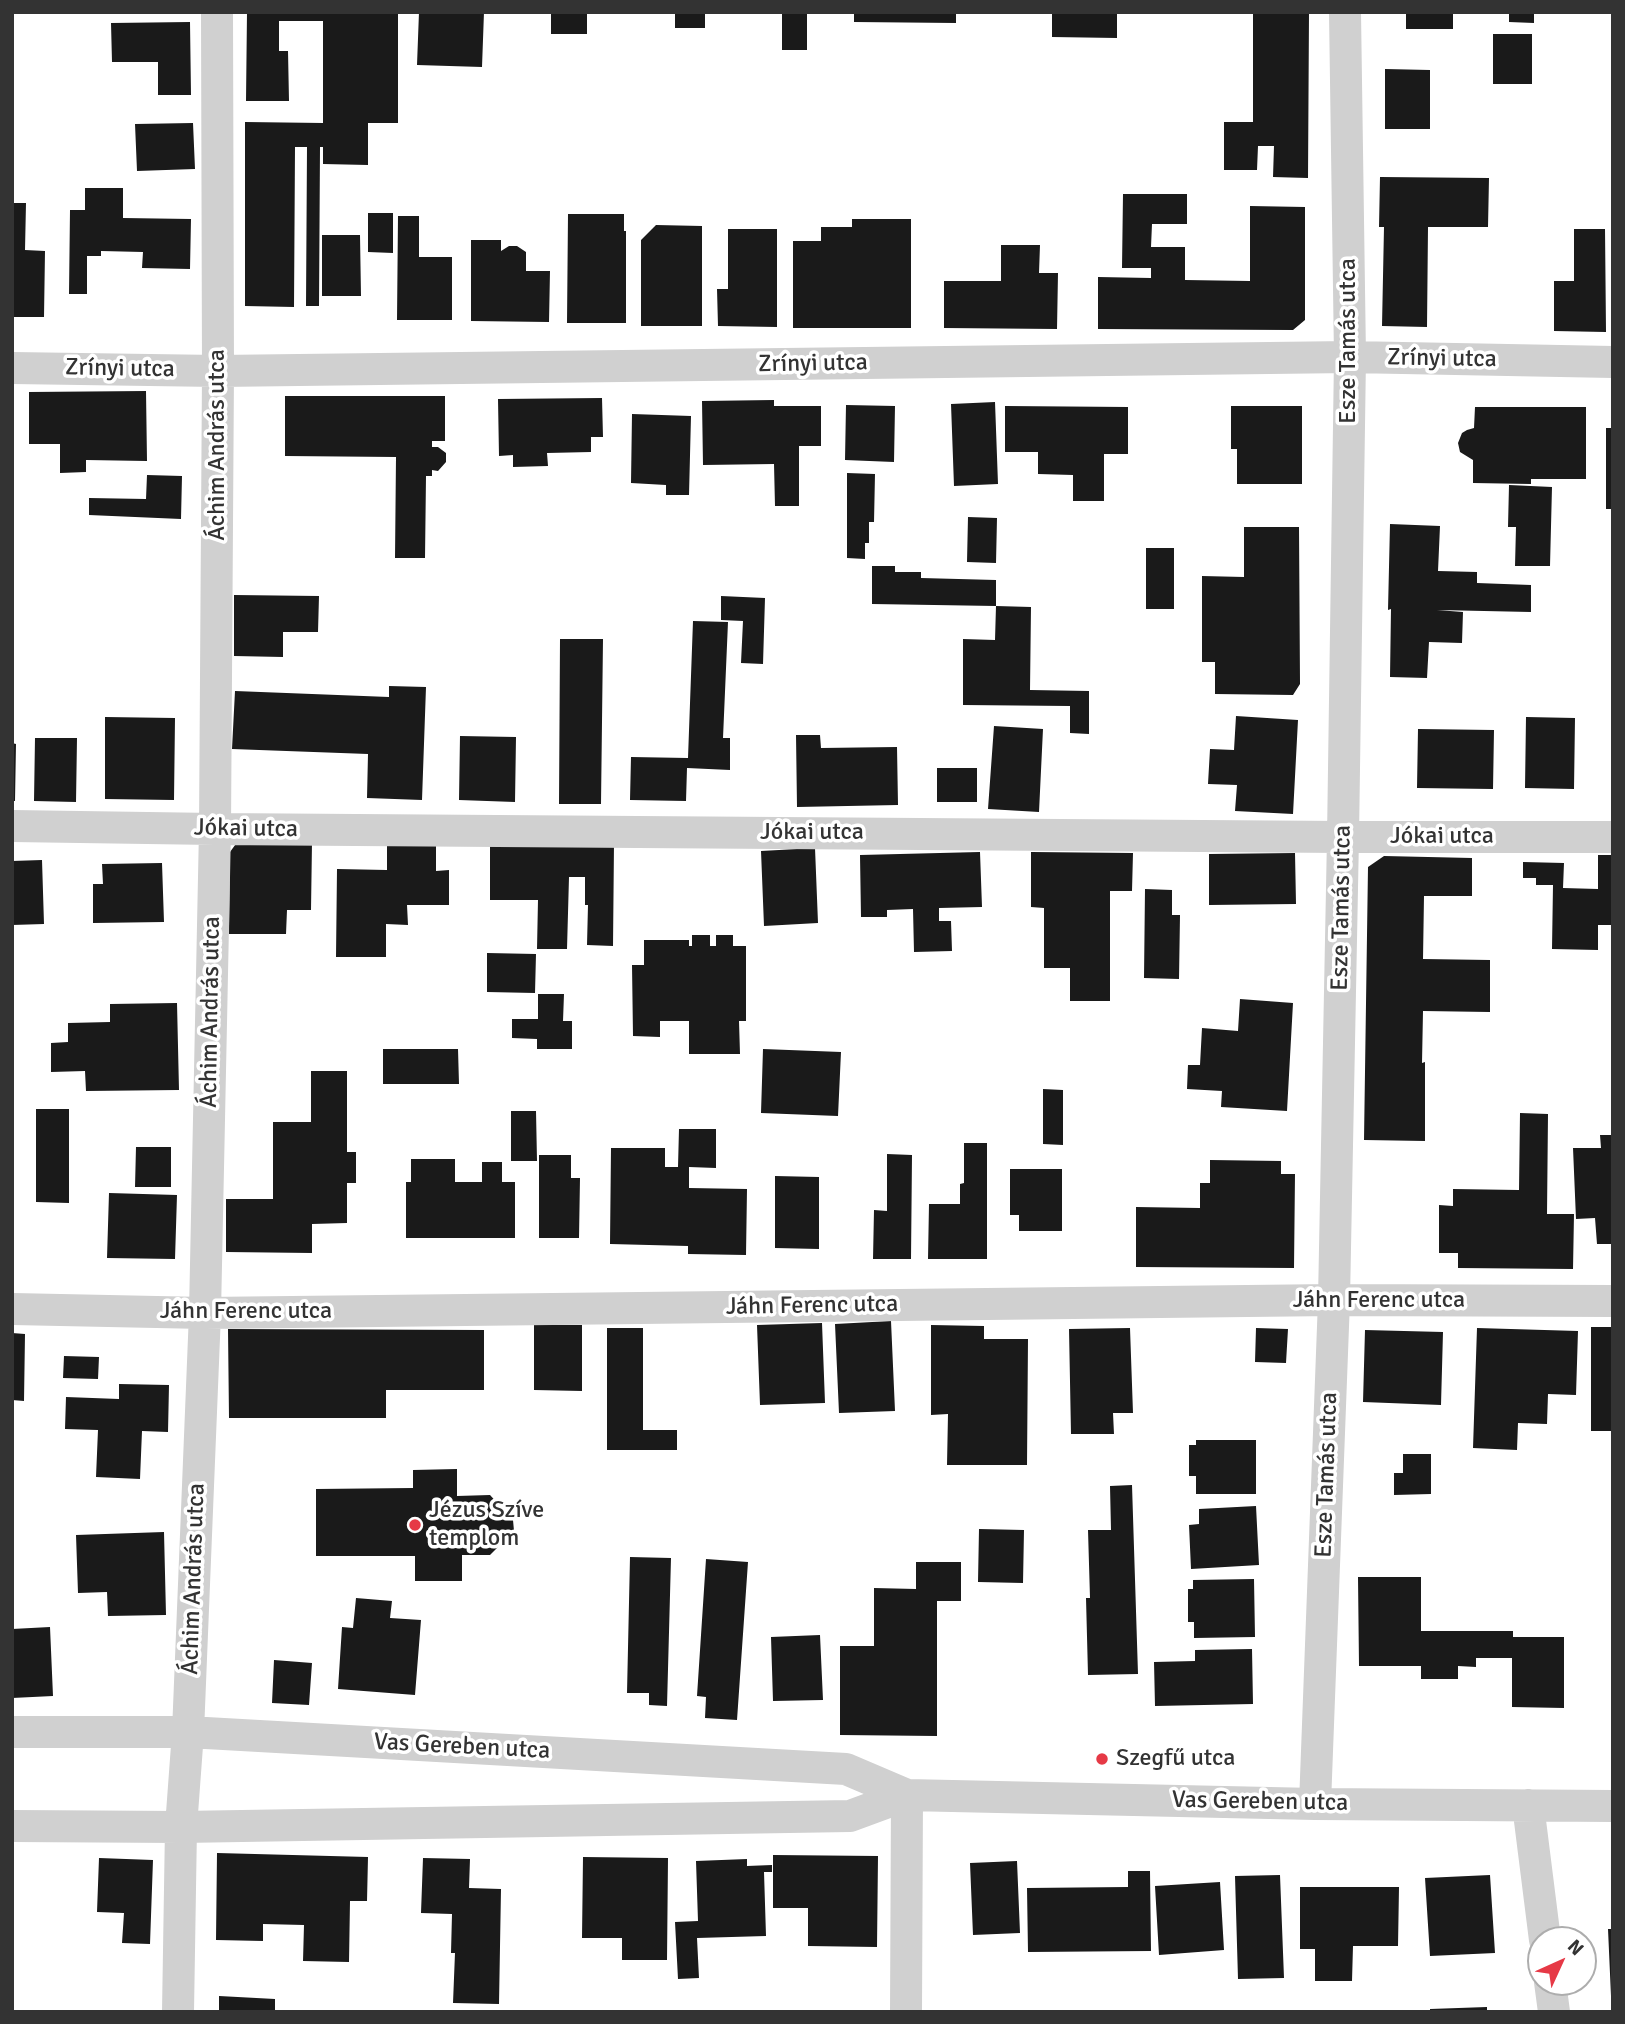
<!DOCTYPE html>
<meta charset="utf-8">
<style>
body{margin:0}
#map{position:relative;width:1625px;height:2024px;overflow:hidden;background:#fff;font-family:Signika,sans-serif}
canvas{display:block}
.frame{position:absolute;inset:0;border:14px solid #333;pointer-events:none}
.north{position:absolute;left:1527px;top:1926px;width:70px;height:70px;box-sizing:border-box;background:#fff;border:2px solid #adadad;border-radius:50%;rotate:45deg;font-size:19px;font-weight:700;line-height:28px;text-align:center;color:#333}
.north::after{content:'';display:block;margin:auto;width:24px;height:32px;background:#e63946;clip-path:polygon(50% 0,100% 100%,50% 72%,0 100%)}
</style>
<div id="map">
<canvas width="1625" height="2024"></canvas>
<div class="frame"></div>
<div class="north">N</div>
</div>
<script>
const c = document.querySelector('canvas').getContext('2d');
c.lineJoin = 'round';
function fillPath(path, color) { c.fillStyle = color; c.fill(path, 'evenodd'); }
const shape = rows => new Path2D(rows.map(r => 'M' + r).join(''));
function trace(path, color, width, dash) { c.strokeStyle = color; c.lineWidth = width; c.lineCap = dash ? 'butt' : 'round'; c.setLineDash(dash || []); c.stroke(path); }
function write(font, color, halo, rows, align = 'center') {
  c.font = font + ' Signika,sans-serif'; c.lineWidth = 7; c.setLineDash([]); c.textBaseline = 'middle'; c.strokeStyle = halo; c.fillStyle = color; for (const [text, x, y, turn = 0] of rows) {
    c.save(); c.translate(x, y); c.rotate((+turn || 0) * Math.PI / 180); c.textAlign = isNaN(turn) ? turn : align; if (halo) c.strokeText(text, 0, 0); c.fillText(text, 0, 0); c.restore();
  }
}
fillPath(shape([
 [247,12,398,12,398,123,368,123,368,165,323,164,323,147,320,147,319,306,306,306,307,147,295,147,294,307,245,306,245,122,323,123,323,21,279,21,279,51,288,51,289,101,246,101],
 [419,12,484,12,482,67,417,65],
 [551,12,587,12,587,34,551,34],
 [675,12,705,12,705,28,675,28],
 [782,12,807,12,807,50,782,50],
 [854,12,956,12,956,23,854,22],
 [1052,12,1117,12,1117,38,1052,37],
 [1253,12,1309,12,1308,178,1273,177,1274,146,1258,146,1257,170,1224,170,1224,122,1253,122],
 [1406,12,1453,12,1453,29,1406,29],
 [1509,12,1534,12,1534,23,1509,22],
 [190,22,191,95,158,95,158,62,112,62,111,23],
 [1493,34,1532,34,1532,84,1493,84],
 [1385,69,1430,70,1430,129,1385,129],
 [193,123,195,169,137,171,135,124],
 [1380,177,1489,178,1488,227,1428,227,1427,327,1382,326,1384,227,1379,227],
 [85,188,123,188,123,218,191,219,190,269,142,268,143,252,101,251,101,256,87,256,87,294,69,294,70,210,85,210],
 [1123,194,1187,194,1187,224,1152,224,1151,247,1185,247,1185,280,1250,281,1250,206,1305,207,1305,320,1293,330,1098,329,1098,277,1151,278,1151,268,1122,268],
 [12,203,26,203,25,250,45,251,44,317,12,317],
 [368,213,393,213,393,253,368,252],
 [568,214,624,214,624,231,626,231,626,323,567,323],
 [398,216,419,216,419,257,452,257,452,320,397,320],
 [852,219,911,219,911,328,793,328,793,241,821,241,821,227,852,227],
 [656,225,702,226,702,326,641,326,641,240],
 [728,229,777,229,777,327,718,326,717,289,728,289],
 [1574,229,1605,229,1606,332,1554,331,1554,281,1574,281],
 [322,235,360,235,361,296,322,296],
 [471,240,501,240,501,251,509,246,517,246,526,252,526,271,550,271,549,322,471,321],
 [1001,245,1040,245,1039,273,1058,273,1057,329,944,328,944,281,1001,281],
 [146,391,147,461,86,460,86,472,60,473,60,444,29,444,29,392],
 [285,396,445,396,445,441,432,441,432,447,438,447,446,453,446,462,438,471,432,470,432,476,426,476,425,558,395,558,396,457,285,456],
 [602,398,603,437,591,437,591,452,547,453,548,466,513,467,513,455,499,456,498,399],
 [774,400,774,406,821,406,821,446,799,446,799,506,775,506,774,464,703,465,702,401],
 [995,402,998,484,954,486,951,404],
 [846,405,895,406,894,462,845,460],
 [1005,406,1128,407,1128,454,1104,454,1104,501,1073,501,1073,475,1038,474,1038,452,1005,452],
 [1231,406,1302,406,1302,484,1237,484,1237,449,1231,449],
 [1475,407,1586,407,1586,479,1531,479,1531,484,1473,483,1473,460,1460,452,1458,443,1462,433,1467,430,1474,428],
 [632,414,691,416,689,495,666,495,666,485,631,483],
 [1606,428,1613,428,1613,509,1606,509],
 [847,473,875,474,874,522,869,522,869,543,865,543,865,559,847,558],
 [147,475,182,476,181,519,89,515,89,498,146,499],
 [1509,485,1552,487,1550,566,1515,566,1516,527,1508,527],
 [968,517,997,518,996,563,967,562],
 [1390,524,1440,526,1438,571,1477,572,1477,583,1531,585,1531,612,1437,610,1463,612,1462,643,1429,642,1427,678,1390,677,1391,609,1388,610],
 [1244,527,1299,527,1300,684,1293,695,1215,694,1215,662,1202,662,1202,576,1244,577],
 [1146,548,1174,548,1174,609,1146,609],
 [872,566,895,566,895,572,921,572,921,578,996,580,996,606,872,604],
 [234,595,319,596,318,632,283,632,283,657,234,656],
 [721,596,765,598,763,664,741,663,743,621,721,620],
 [996,606,1031,607,1030,690,1089,691,1089,734,1070,733,1070,706,963,705,963,639,995,640],
 [693,621,728,622,723,738,730,738,730,770,687,768,686,801,630,800,631,757,688,758],
 [560,639,603,639,601,804,559,804],
 [389,686,426,687,422,800,367,798,368,754,232,749,235,691,389,697],
 [1236,716,1298,720,1293,814,1235,811,1237,785,1208,784,1210,749,1234,750],
 [105,717,175,718,174,800,105,799],
 [1526,717,1575,718,1574,789,1525,788],
 [994,726,1043,729,1039,812,988,809],
 [1418,729,1494,730,1493,789,1417,788],
 [796,735,820,735,821,748,897,747,898,805,797,807],
 [460,736,516,737,515,802,459,800],
 [35,738,77,738,76,802,34,801],
 [12,743,16,744,15,801,12,801],
 [937,768,977,768,977,802,937,802],
 [238,841,312,842,311,910,287,910,286,934,229,934,230,852],
 [387,841,436,842,436,871,449,870,449,905,407,905,408,925,386,924,386,957,336,957,337,869,387,870],
 [490,842,614,843,613,946,587,945,588,905,585,905,585,877,569,877,567,949,537,949,538,900,490,900],
 [815,848,818,923,764,926,761,851],
 [980,852,982,907,939,908,939,921,951,921,952,951,914,952,913,909,887,910,887,917,861,917,860,855],
 [1031,852,1133,853,1132,891,1110,891,1110,1001,1070,1001,1070,968,1044,968,1044,908,1031,907],
 [1295,853,1296,904,1209,905,1209,854],
 [1598,855,1613,855,1613,925,1598,925,1598,950,1552,949,1553,885,1536,885,1536,878,1523,878,1523,862,1564,863,1563,888,1598,889],
 [1384,856,1472,858,1472,896,1424,896,1423,959,1490,960,1490,1012,1423,1011,1422,1063,1425,1062,1425,1141,1364,1140,1368,867],
 [42,860,44,924,12,925,12,861],
 [162,863,164,922,93,923,93,884,103,884,102,864],
 [1145,889,1172,890,1172,915,1180,915,1179,979,1144,978],
 [692,935,710,935,710,946,716,946,716,935,733,935,733,946,746,946,746,1021,739,1021,740,1054,689,1054,689,1021,660,1021,660,1037,633,1036,632,965,644,965,644,940,689,940,689,946,692,946],
 [487,953,536,954,535,993,487,992],
 [538,994,564,994,563,1021,572,1021,572,1049,537,1049,537,1039,512,1038,512,1019,538,1019],
 [1240,999,1293,1003,1287,1111,1221,1107,1222,1091,1187,1089,1188,1065,1200,1065,1202,1028,1238,1031],
 [177,1003,179,1090,86,1091,85,1071,51,1072,51,1043,68,1042,68,1023,110,1022,110,1004],
 [383,1049,458,1049,459,1084,383,1084],
 [763,1049,841,1052,838,1116,761,1113],
 [311,1071,347,1071,347,1152,356,1152,356,1183,347,1183,347,1223,312,1224,312,1253,226,1252,226,1199,273,1199,273,1122,311,1122],
 [1043,1089,1063,1090,1063,1145,1043,1144],
 [36,1109,69,1109,69,1203,36,1202],
 [511,1111,536,1111,537,1161,511,1161],
 [1520,1113,1548,1114,1547,1214,1574,1214,1573,1269,1458,1268,1458,1253,1439,1253,1439,1205,1453,1206,1453,1189,1519,1190],
 [679,1129,716,1129,716,1168,689,1167,689,1188,747,1189,746,1255,688,1254,688,1246,610,1244,611,1148,665,1148,665,1167,678,1167],
 [1600,1135,1613,1135,1613,1244,1597,1244,1595,1218,1576,1219,1573,1148,1601,1148],
 [964,1143,987,1143,987,1259,928,1259,929,1204,960,1204,960,1184,964,1183],
 [136,1147,171,1147,171,1187,135,1187],
 [887,1154,912,1155,911,1259,873,1259,874,1210,887,1211],
 [539,1155,571,1155,571,1178,580,1178,579,1238,539,1238],
 [411,1159,455,1159,455,1182,482,1182,482,1162,502,1162,502,1182,515,1182,515,1238,406,1238,406,1182,411,1182],
 [1210,1160,1281,1161,1281,1174,1295,1174,1294,1268,1136,1267,1136,1207,1200,1208,1200,1183,1210,1183],
 [1010,1169,1062,1169,1062,1231,1019,1231,1019,1215,1010,1215],
 [775,1176,819,1177,819,1249,775,1248],
 [109,1193,177,1195,175,1259,107,1258],
 [891,1321,895,1411,839,1413,835,1324],
 [822,1323,825,1403,760,1405,757,1325],
 [534,1325,582,1325,582,1391,534,1390],
 [931,1325,984,1326,984,1339,1028,1339,1027,1465,947,1465,948,1414,931,1415],
 [1591,1327,1613,1327,1613,1431,1591,1431],
 [607,1328,643,1328,643,1430,677,1430,677,1450,607,1450],
 [1130,1328,1133,1413,1113,1413,1114,1434,1071,1434,1069,1329],
 [1256,1328,1288,1329,1286,1363,1255,1362],
 [1477,1328,1578,1331,1576,1395,1548,1394,1547,1424,1518,1423,1517,1450,1473,1448],
 [228,1329,484,1330,484,1390,386,1390,386,1418,229,1418],
 [1365,1330,1443,1332,1441,1405,1363,1402],
 [12,1333,25,1334,24,1401,12,1400],
 [64,1356,99,1357,98,1379,63,1378],
 [119,1384,169,1385,168,1432,142,1431,140,1479,96,1477,98,1430,65,1429,66,1397,119,1399],
 [1196,1440,1256,1440,1256,1494,1196,1494,1196,1476,1189,1476,1189,1445,1196,1445],
 [1403,1454,1431,1454,1431,1494,1394,1495,1394,1473,1403,1473],
 [457,1469,457,1496,490,1495,513,1520,514,1531,490,1555,462,1555,462,1581,415,1581,415,1556,316,1556,316,1489,413,1488,413,1470],
 [1132,1485,1138,1674,1088,1675,1086,1598,1090,1598,1088,1530,1111,1530,1110,1486],
 [1256,1506,1259,1565,1191,1569,1189,1525,1199,1524,1199,1509],
 [979,1529,1024,1530,1023,1583,978,1582],
 [164,1532,166,1615,108,1616,107,1592,78,1593,76,1535],
 [630,1557,671,1558,667,1706,649,1705,649,1693,627,1693],
 [706,1559,748,1562,737,1720,705,1718,706,1697,697,1696],
 [916,1562,961,1562,961,1601,937,1601,937,1736,840,1735,840,1646,874,1646,874,1588,916,1589],
 [1358,1577,1421,1577,1421,1631,1513,1631,1513,1637,1564,1637,1564,1708,1512,1707,1512,1658,1476,1658,1476,1667,1458,1666,1458,1679,1421,1679,1421,1666,1359,1666],
 [1254,1579,1255,1637,1194,1638,1194,1622,1188,1622,1188,1589,1193,1589,1193,1580],
 [356,1598,392,1601,390,1618,421,1620,415,1695,338,1689,342,1627,353,1628],
 [50,1627,53,1696,12,1698,12,1629],
 [820,1635,823,1700,773,1701,771,1637],
 [1252,1649,1253,1704,1155,1706,1154,1662,1195,1661,1195,1650],
 [274,1660,312,1663,309,1705,272,1703],
 [217,1853,368,1857,367,1901,350,1901,349,1962,303,1961,304,1925,263,1924,263,1941,216,1940],
 [773,1855,878,1856,877,1947,808,1946,808,1908,773,1908],
 [583,1857,668,1858,667,1960,622,1960,622,1938,582,1938],
 [99,1858,153,1860,150,1944,122,1943,124,1913,97,1912],
 [423,1858,470,1859,469,1888,501,1889,499,2004,453,2003,455,1953,451,1953,452,1914,421,1913],
 [747,1859,747,1866,772,1865,772,1872,764,1872,766,1936,697,1938,699,1978,678,1979,675,1922,698,1921,696,1861],
 [1017,1861,1020,1933,973,1935,970,1863],
 [1128,1871,1150,1871,1151,1951,1028,1952,1027,1888,1128,1887],
 [1280,1875,1284,1978,1238,1979,1235,1876],
 [1490,1875,1495,1953,1430,1956,1425,1878],
 [1220,1882,1224,1950,1159,1955,1155,1886],
 [1300,1887,1399,1887,1398,1946,1353,1946,1352,1981,1315,1981,1315,1949,1300,1949],
 [1608,1929,1613,1929,1613,1996,1611,1996],
 [219,1996,275,1999,275,2012,219,2012],
 [1487,2007,1487,2012,1430,2012,1430,2009]
]), '#1a1a1a');
trace(shape([
 [12,368,218,371,1350,357,1613,362],
 [12,826,215,829,1343,837,1613,837],
 [12,1309,205,1313,1334,1300,1613,1301],
 [12,1732,188,1732,846,1769,907,1795],
 [1315,1804,1334,1300,1343,837,1350,357,1345,12],
 [1528,1805,1545,1940],
 [12,1826,181,1827,850,1816,907,1795,1315,1804,1613,1806],
 [1550,1982,1554,2012],
 [178,2012,181,1827,188,1732,205,1313,215,829,218,371,217,12],
 [906,2012,907,1795]
]), '#d0d0d0', 32);
for (const [x, y, r, color] of [
 [415,1525,7,"#e63946"],
 [1102,1759,7,"#e63946"]
]) { const dot = new Path2D(); dot.arc(x, y, r, 0, 2 * Math.PI); c.fillStyle = color; c.fill(dot); trace(dot, '#fff', 2.5); }
write('24px', '#333', '#fff', [
 ["Esze Tamás utca",1349,341,-90],
 ["Zrínyi utca",1442,359,1],
 ["Zrínyi utca",813,364,-1],
 ["Zrínyi utca",120,369,1],
 ["Áchim András utca",218,445,-90],
 ["Jókai utca",246,829,1],
 ["Jókai utca",812,833],
 ["Jókai utca",1442,837],
 ["Esze Tamás utca",1342,908,-89],
 ["Áchim András utca",211,1012,-89],
 ["Jáhn Ferenc utca",1379,1301],
 ["Jáhn Ferenc utca",812,1306,-1],
 ["Jáhn Ferenc utca",246,1312],
 ["Esze Tamás utca",1327,1475,-88],
 ["Áchim András utca",194,1579,-88],
 ["Vas Gereben utca",462,1747,3],
 ["Vas Gereben utca",1260,1802,1]
]);
write('24px', '#333', '#fff', [
 ["Jézus Szíve",429,1511],
 ["templom",429,1539],
 ["Szegfű utca",1116,1759]
], 'left');
</script>
